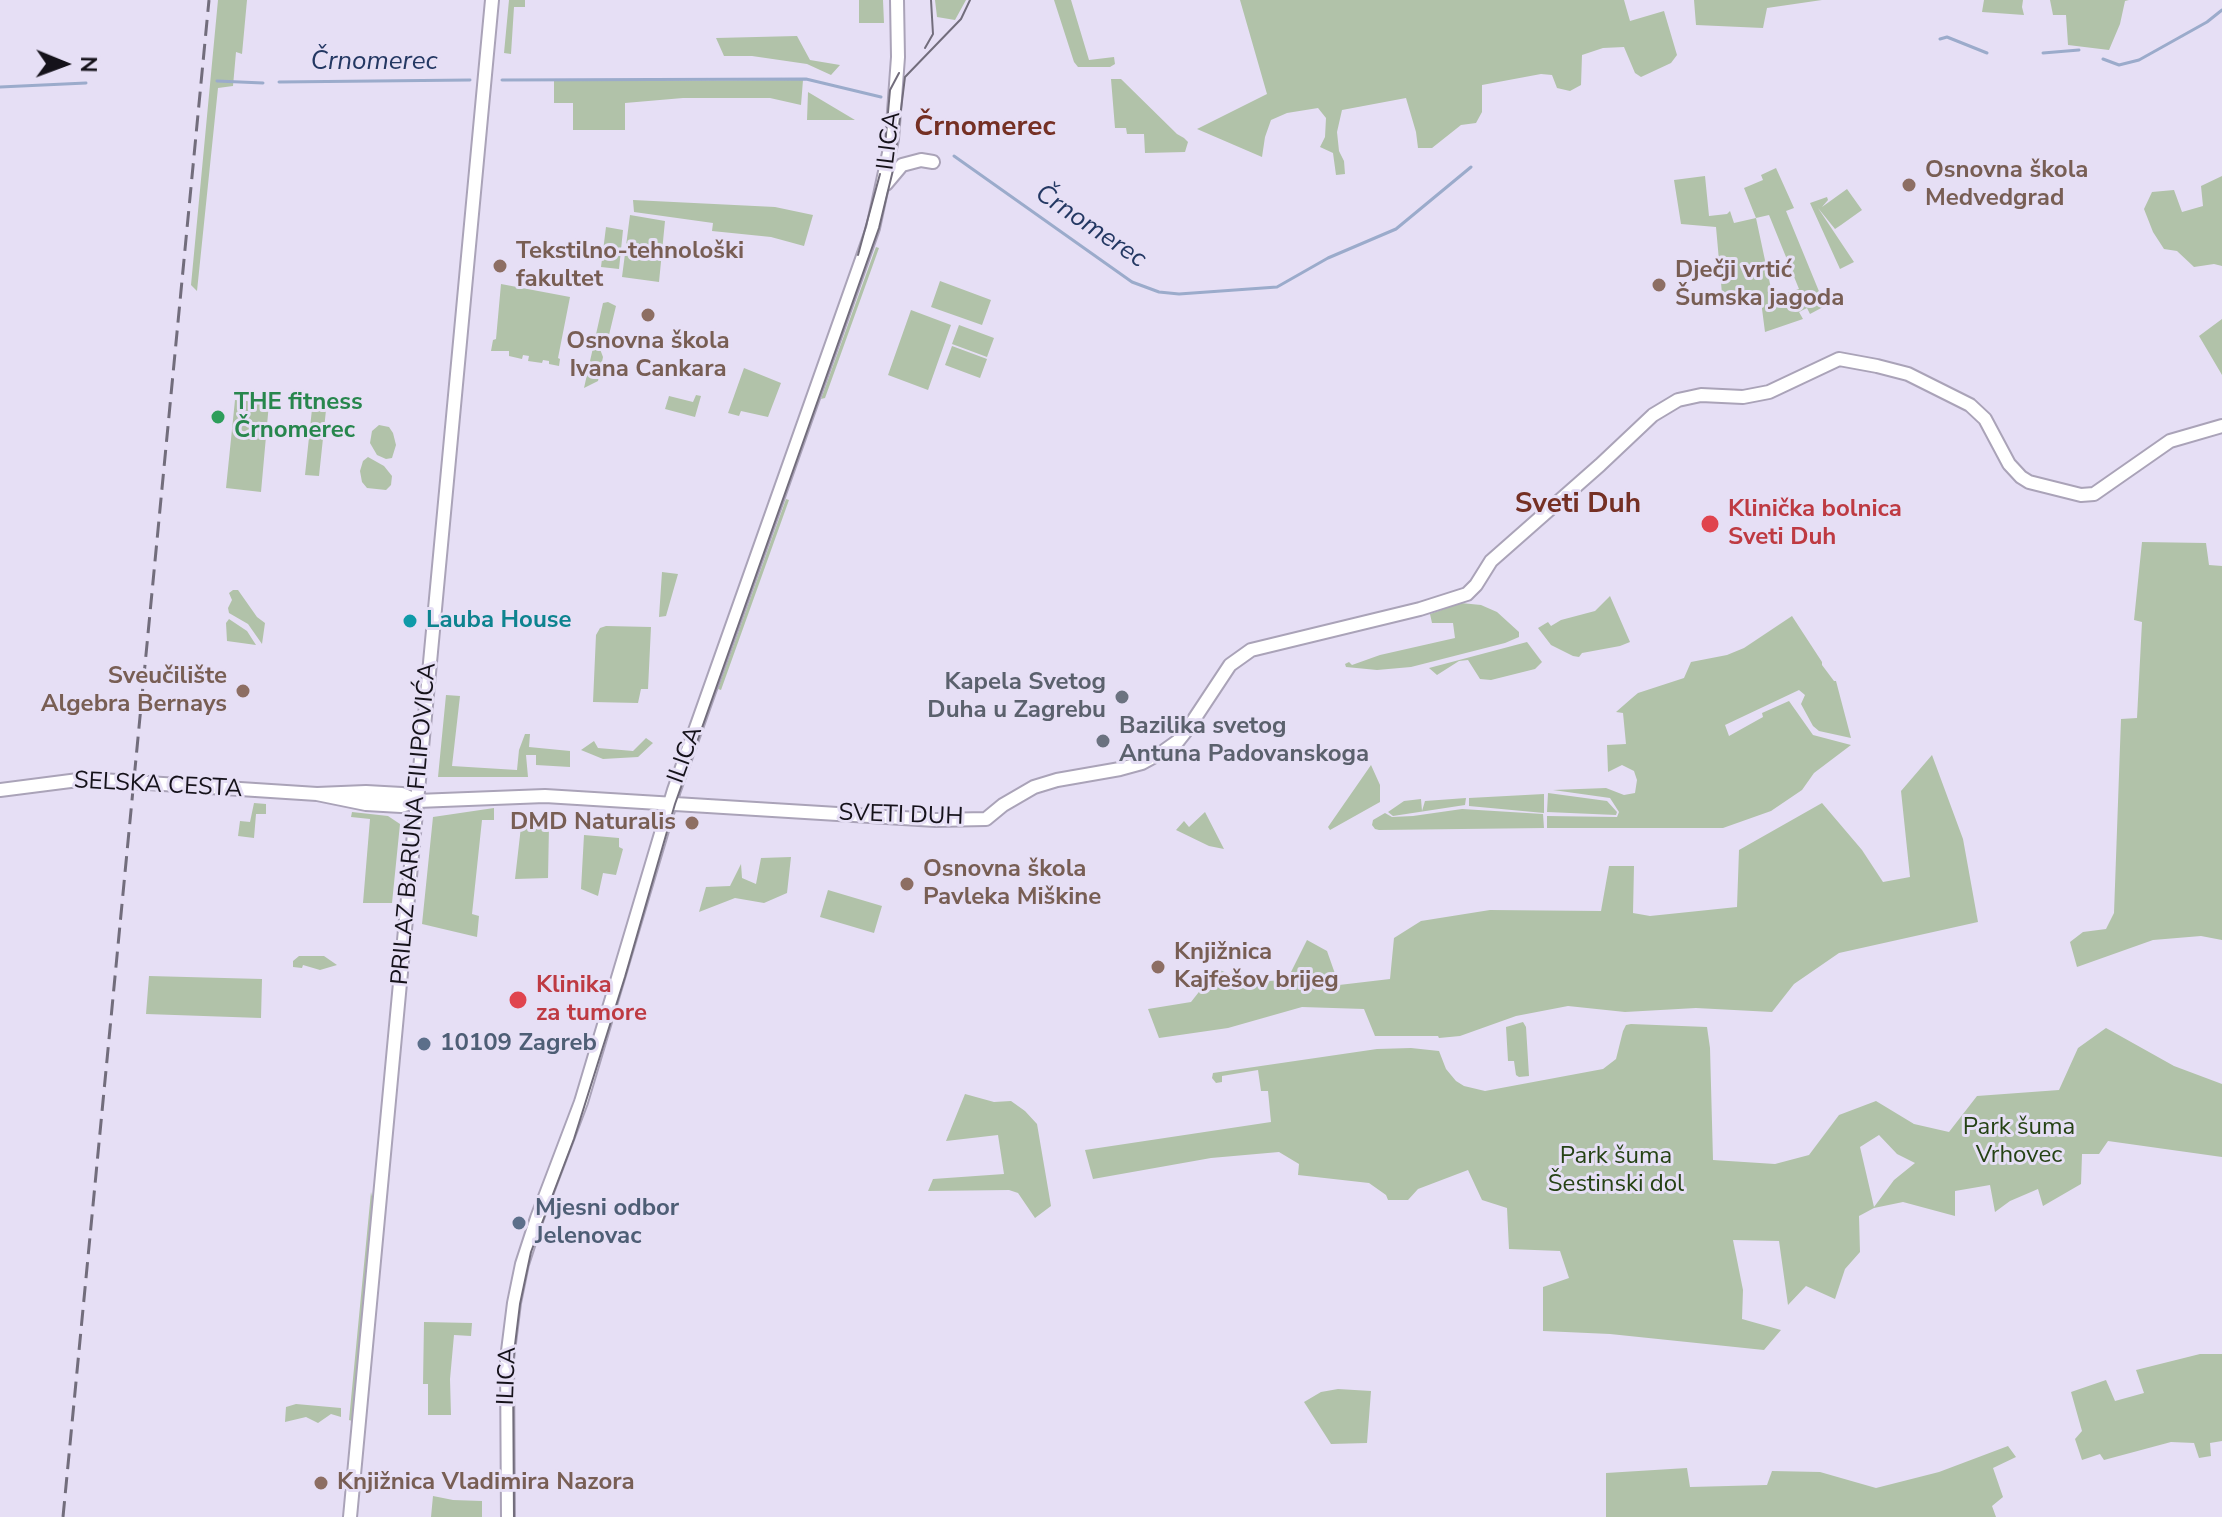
<!DOCTYPE html>
<meta charset="utf-8">
<style>
body{margin:0}
#map{position:relative;width:2222px;height:1517px;overflow:hidden;background:#e6dff5;font-family:"Nunito Sans",sans-serif}
canvas{display:block}
.north{position:absolute;left:24px;top:24px;width:80px;height:80px;-webkit-text-stroke:6px #e6dff5;paint-order:stroke;rotate:91deg;font-size:22px;font-weight:700;line-height:32px;text-align:center;color:#15121a}
.north::after{content:'';display:block;margin:auto;width:28px;height:36px;background:#15121a;clip-path:polygon(50% 0,100% 100%,50% 72%,0 100%)}
</style>
<div id="map">
<canvas width="2222" height="1517"></canvas>
<div class="north">N</div>
</div>
<script>
const c = document.querySelector('canvas').getContext('2d');
c.lineJoin = 'round';
function fillPath(path, color) { c.fillStyle = color; c.fill(path, 'evenodd'); }
const shape = rows => new Path2D(rows.map(r => 'M' + r).join(''));
function trace(path, color, width, dash) { c.strokeStyle = color; c.lineWidth = width; c.lineCap = dash ? 'butt' : 'round'; c.setLineDash(dash || []); c.stroke(path); }
function write(font, color, halo, rows, align = 'center') {
  c.font = font + ' "Nunito Sans",sans-serif'; c.lineWidth = 6; c.setLineDash([]); c.textBaseline = 'middle'; c.strokeStyle = halo; c.fillStyle = color; for (const [text, x, y, turn = 0] of rows) {
    c.save(); c.translate(x, y); c.rotate((+turn || 0) * Math.PI / 180); c.textAlign = isNaN(turn) ? turn : align; if (halo) c.strokeText(text, 0, 0); c.fillText(text, 0, 0); c.restore();
  }
}
fillPath(shape([
 [218,0,247,0,242,54,236,52,233,86,218,88,197,291,191,285],
 [509,0,525,0,525,7,514,7,511,54,504,53],
 [859,0,883,0,884,23,859,23],
 [935,0,966,0,955,20,937,17],
 [1054,0,1071,0,1089,60,1114,57,1115,64,1110,67,1078,67,1074,62],
 [1240,0,1624,0,1630,21,1664,11,1677,55,1671,63,1641,77,1635,73,1624,47,1603,48,1582,55,1581,85,1570,91,1557,88,1552,75,1541,74,1482,85,1482,112,1476,123,1461,125,1432,148,1418,148,1416,132,1406,98,1342,110,1337,132,1339,151,1344,161,1345,174,1336,175,1333,153,1320,147,1325,137,1326,118,1318,108,1287,113,1271,120,1265,137,1262,157,1197,129,1267,94],
 [1694,0,1822,0,1767,8,1763,28,1696,25],
 [1984,0,2023,0,2022,7,2024,15,1982,12],
 [2050,0,2129,0,2125,1,2120,24,2109,50,2068,45,2066,15,2053,15],
 [797,36,810,60,840,65,831,75,807,64,752,56,724,56,716,38],
 [1111,79,1121,79,1177,134,1184,138,1188,142,1185,152,1145,153,1144,134,1127,134,1126,128,1115,128],
 [803,80,801,105,770,98,683,98,625,103,625,130,573,130,573,103,554,103,554,81],
 [808,92,855,120,807,120],
 [1776,168,1794,208,1786,211,1825,306,1810,314,1807,308,1799,312,1803,319,1765,332,1761,301,1723,305,1716,227,1681,224,1674,180,1705,176,1709,216,1727,214,1730,211,1734,223,1756,218,1744,188,1763,180,1761,175],
 [1769,215,1799,289,1773,298,1756,218],
 [2222,176,2222,266,2214,264,2194,267,2177,251,2164,249,2153,232,2144,209,2152,192,2174,190,2182,212,2203,206,2201,186],
 [1847,189,1862,210,1841,225,1835,229,1818,208,1854,262,1840,269,1810,203,1827,197,1828,200,1822,207],
 [633,200,775,207,813,215,804,246,771,237,712,231,713,223,634,212],
 [630,215,665,221,659,282,622,277],
 [606,227,623,230,619,269,601,267],
 [876,247,879,248,825,398,821,399],
 [940,281,991,300,982,325,931,307],
 [501,284,570,297,558,358,560,359,559,366,549,364,549,361,543,360,542,363,528,361,529,356,523,355,522,359,509,356,509,351,491,351,493,340,496,339],
 [608,302,616,306,609,335,602,338,600,349,603,357,598,381,584,388,603,303],
 [911,310,951,325,928,390,888,375],
 [2222,319,2222,375,2199,336],
 [959,325,994,338,987,357,952,344],
 [952,346,987,359,980,378,945,365],
 [744,368,781,383,768,417,741,411,739,416,728,413],
 [696,395,701,396,695,417,665,409,669,396,693,402],
 [235,400,269,403,261,492,226,488],
 [312,409,326,410,319,476,305,475],
 [379,425,389,427,393,433,396,445,392,458,386,459,377,455,370,443,372,431],
 [368,457,384,466,392,476,391,485,386,490,367,488,362,482,360,471,363,461],
 [786,499,789,500,721,690,718,689],
 [2142,542,2206,543,2209,565,2222,566,2222,940,2201,936,2153,940,2077,967,2070,942,2083,932,2106,929,2114,913,2121,719,2137,718,2142,622,2134,620],
 [662,572,678,574,666,616,659,617],
 [233,590,238,590,257,617,265,623,262,644,248,624,229,613,228,608,232,600,229,593],
 [1610,596,1630,642,1620,646,1582,653,1579,657,1573,656,1551,645,1538,628,1548,622,1551,626,1561,620,1595,611],
 [1461,603,1481,605,1497,612,1519,632,1519,637,1505,643,1411,667,1377,670,1346,667,1345,664,1349,662,1352,665,1380,655,1455,638,1453,623,1432,623,1430,614],
 [1792,616,1822,662,1822,665,1834,681,1836,681,1851,738,1819,731,1813,726,1801,704,1805,695,1799,690,1725,725,1729,736,1763,717,1762,713,1789,701,1813,735,1851,745,1814,773,1802,790,1771,811,1723,828,1547,828,1547,816,1617,817,1619,812,1610,798,1553,790,1606,788,1624,795,1635,793,1637,780,1634,771,1622,765,1608,772,1607,745,1626,744,1623,713,1616,712,1632,698,1638,693,1684,678,1691,662,1727,655,1744,648],
 [229,619,247,631,256,645,227,641,226,623],
 [606,626,651,627,648,689,641,689,638,703,593,702,596,635,600,628],
 [1527,642,1542,662,1535,669,1491,680,1480,679,1468,660,1459,661,1437,675,1429,668],
 [446,695,460,696,452,766,517,770,519,750,525,734,530,734,529,747,570,751,570,767,536,765,536,755,526,755,528,777,438,777],
 [646,738,653,743,638,757,603,759,581,750,594,741,598,748,633,751],
 [1932,755,1963,839,1978,922,1839,953,1794,984,1772,1012,1696,1008,1625,1012,1568,1006,1516,1016,1460,1036,1439,1038,1438,1036,1375,1036,1364,1009,1302,1007,1228,1028,1159,1038,1148,1009,1191,1002,1217,969,1250,982,1287,980,1307,940,1327,951,1339,985,1390,979,1394,938,1421,921,1490,910,1601,911,1609,866,1634,866,1633,913,1650,916,1737,907,1739,850,1822,803,1862,850,1883,882,1910,877,1901,791],
 [1371,765,1380,785,1380,802,1330,830,1328,827],
 [1548,793,1607,801,1617,812,1616,815,1547,812],
 [1544,794,1544,813,1469,806,1469,798],
 [1466,798,1465,805,1393,816,1388,812,1404,801,1421,799,1422,811,1425,801],
 [254,803,266,804,266,814,256,814,254,838,238,836,240,821,250,822],
 [494,808,494,820,482,820,472,914,479,916,477,937,422,924,433,817],
 [1462,809,1543,814,1544,828,1379,830,1375,829,1372,825,1373,820,1385,813,1392,817,1413,816],
 [352,812,388,816,400,824,392,903,363,903,370,819,351,817],
 [1205,812,1224,849,1209,846,1176,830,1184,821,1189,827],
 [522,818,549,826,548,878,515,879],
 [584,835,619,838,619,847,623,849,616,875,603,873,598,896,581,889],
 [791,857,787,893,764,903,735,898,699,912,706,887,730,886,741,864,742,878,756,884,761,858],
 [828,890,882,906,874,933,820,917],
 [299,956,324,956,337,965,320,970,303,965,302,968,293,967,293,961],
 [149,976,262,979,261,1018,146,1014],
 [1523,1022,1526,1027,1529,1076,1519,1077,1516,1075,1514,1061,1508,1061,1506,1027],
 [1631,1024,1707,1027,1710,1048,1713,1160,1775,1164,1809,1155,1839,1115,1876,1101,1914,1124,1949,1132,1977,1096,2059,1090,2078,1048,2106,1028,2174,1066,2222,1084,2222,1157,2108,1141,2099,1154,2082,1154,2081,1184,2043,1206,2038,1189,2010,1201,1995,1212,1990,1185,1955,1191,1955,1216,1903,1202,1874,1208,1859,1216,1860,1252,1845,1269,1835,1299,1806,1286,1788,1305,1779,1241,1733,1240,1743,1290,1742,1319,1781,1330,1764,1350,1610,1334,1543,1331,1543,1287,1569,1278,1560,1251,1509,1249,1507,1208,1482,1200,1468,1170,1418,1189,1408,1200,1388,1200,1386,1195,1369,1183,1298,1175,1299,1164,1279,1152,1211,1158,1093,1179,1085,1150,1271,1122,1268,1091,1261,1091,1258,1070,1222,1076,1222,1082,1216,1083,1212,1078,1213,1073,1377,1049,1411,1048,1439,1051,1446,1069,1456,1081,1464,1086,1485,1091,1603,1069,1616,1059,1623,1031,1626,1025],
 [1879,1135,1897,1154,1915,1163,1894,1180,1874,1207,1860,1147],
 [965,1094,994,1102,1011,1101,1025,1111,1037,1124,1051,1206,1035,1218,1018,1193,1009,1190,928,1191,933,1179,1004,1174,998,1135,946,1141],
 [371,1192,373,1201,352,1421,349,1420],
 [424,1322,472,1323,471,1336,454,1335,450,1379,451,1415,428,1415,428,1384,423,1384],
 [2200,1354,2222,1354,2222,1441,2210,1443,2211,1456,2199,1458,2194,1443,2171,1442,2104,1460,2100,1454,2082,1460,2075,1439,2082,1431,2071,1392,2106,1380,2115,1401,2144,1393,2136,1370],
 [1338,1389,1371,1391,1367,1443,1331,1444,1304,1402,1321,1392],
 [296,1404,341,1408,341,1417,331,1414,318,1423,306,1417,285,1422,286,1407],
 [2008,1446,2016,1457,1993,1468,2003,1497,1992,1506,1996,1517,1606,1517,1606,1473,1687,1468,1690,1487,1767,1485,1772,1471,1820,1472,1876,1488,1939,1472],
 [433,1496,453,1500,482,1501,482,1517,431,1517]
]), '#b1c2a9');
trace(shape([
 [1940,39,1947,37,1987,53],
 [2043,53,2079,50],
 [2103,59,2119,65,2139,60,2207,22,2222,10],
 [502,80,806,79,881,97],
 [217,81,263,83],
 [279,82,470,80],
 [0,87,86,83],
 [954,156,1132,282,1159,292,1179,294,1277,287,1328,258,1396,229,1471,167]
]), '#9babcb', 3);
const secondary = shape([
 [886,184,902,165,921,160,933,162],
 [0,790,86,779,317,794,366,792,402,794,417,801],
 [317,794,366,804,401,806,417,801,545,796,935,820,986,819,1003,805,1034,787,1057,780,1120,769,1142,763,1164,751,1178,741,1189,727,1230,665,1251,650,1420,609,1467,594,1476,585,1491,561,1600,465,1653,415,1678,400,1701,395,1743,397,1769,392,1839,359,1877,366,1908,374,1970,405,1985,419,2009,464,2021,477,2029,482,2081,495,2094,494,2170,441,2222,426],
 [350,1517,492,0],
 [508,1517,507,1359,514,1303,522,1264,537,1218,581,1102,674,790,873,228,892,139,898,57,897,0]
]);
trace(secondary, '#aaa3b8', 16);
trace(secondary, '#fff', 12);
trace(shape([
 [925,48,933,34,931,0],
 [885,146,890,90,899,73],
 [858,255,880,174],
 [514,1517,513,1361,520,1304,531,1252,574,1139,625,977,675,804,879,228,894,166,905,77,961,19,970,0]
]), '#726d7c', 2);
trace(shape([
 [63,1517,209,0]
]), '#726d7c', 3, [16, 8]);
for (const [x, y, r, color] of [
 [1909,185,8,"#8d6e63"],
 [500,266,8,"#8d6e63"],
 [1659,285,8,"#8d6e63"],
 [648,315,8,"#8d6e63"],
 [218,417,8,"#2e9e5b"],
 [1710,524,10,"#e0444e"],
 [410,621,8,"#0f9aa8"],
 [243,691,8,"#8d6e63"],
 [1122,697,8,"#6b7280"],
 [1103,741,8,"#6b7280"],
 [692,823,8,"#8d6e63"],
 [907,884,8,"#8d6e63"],
 [1158,967,8,"#8d6e63"],
 [518,1000,10,"#e0444e"],
 [424,1044,8,"#5c6f8a"],
 [519,1223,8,"#5c6f8a"],
 [321,1483,8,"#8d6e63"]
]) { const dot = new Path2D(); dot.arc(x, y, r, 0, 2 * Math.PI); c.fillStyle = color; c.fill(dot); trace(dot, '#e6dff5', 3); }
write('24px', '#15121a', '#e6dff5', [
 ["ILICA",890,141,-83],
 ["ILICA",686,755,-70],
 ["SELSKA CESTA",158,786,3],
 ["SVETI DUH",901,816,2],
 ["PRILAZ BARUNA FILIPOVIĆA",415,824,-85],
 ["ILICA",508,1376,-88]
]);
write('bold 24px', '#785e54', '#e6dff5', [
 ["Osnovna škola",1925,171],
 ["Medvedgrad",1925,199],
 ["Tekstilno-tehnološki",516,252],
 ["fakultet",516,280],
 ["Dječji vrtić",1675,271],
 ["Šumska jagoda",1675,299],
 ["Osnovna škola",648,342,"center"],
 ["Ivana Cankara",648,370,"center"],
 ["Sveučilište",227,677,"right"],
 ["Algebra Bernays",227,705,"right"],
 ["DMD Naturalis",676,823,"right"],
 ["Osnovna škola",923,870],
 ["Pavleka Miškine",923,898],
 ["Knjižnica",1174,953],
 ["Kajfešov brijeg",1174,981],
 ["Knjižnica Vladimira Nazora",337,1483]
], 'left');
write('bold 24px', '#27864d', '#e6dff5', [
 ["THE fitness",234,403],
 ["Črnomerec",234,431]
], 'left');
write('bold 24px', '#be3a42', '#e6dff5', [
 ["Klinička bolnica",1728,510],
 ["Sveti Duh",1728,538],
 ["Klinika",536,986],
 ["za tumore",536,1014]
], 'left');
write('bold 24px', '#0d838f', '#e6dff5', [
 ["Lauba House",426,621]
], 'left');
write('bold 24px', '#5b616d', '#e6dff5', [
 ["Kapela Svetog",1106,683],
 ["Duha u Zagrebu",1106,711],
 ["Bazilika svetog",1119,727,"left"],
 ["Antuna Padovanskoga",1119,755,"left"]
], 'right');
write('bold 24px', '#4e5e75', '#e6dff5', [
 ["10109 Zagreb",440,1044],
 ["Mjesni odbor",535,1209],
 ["Jelenovac",535,1237]
], 'left');
write('24px', '#254214', '#e6dff5', [
 ["Park šuma",2019,1128],
 ["Vrhovec",2019,1156],
 ["Park šuma",1616,1157],
 ["Šestinski dol",1616,1185]
]);
write('italic 26px', '#243863', '#e6dff5', [
 ["Črnomerec",374,63],
 ["Črnomerec",1090,227,34]
]);
write('bold 28px', '#753024', '#e6dff5', [
 ["Črnomerec",985,128],
 ["Sveti Duh",1578,505]
]);
</script>
